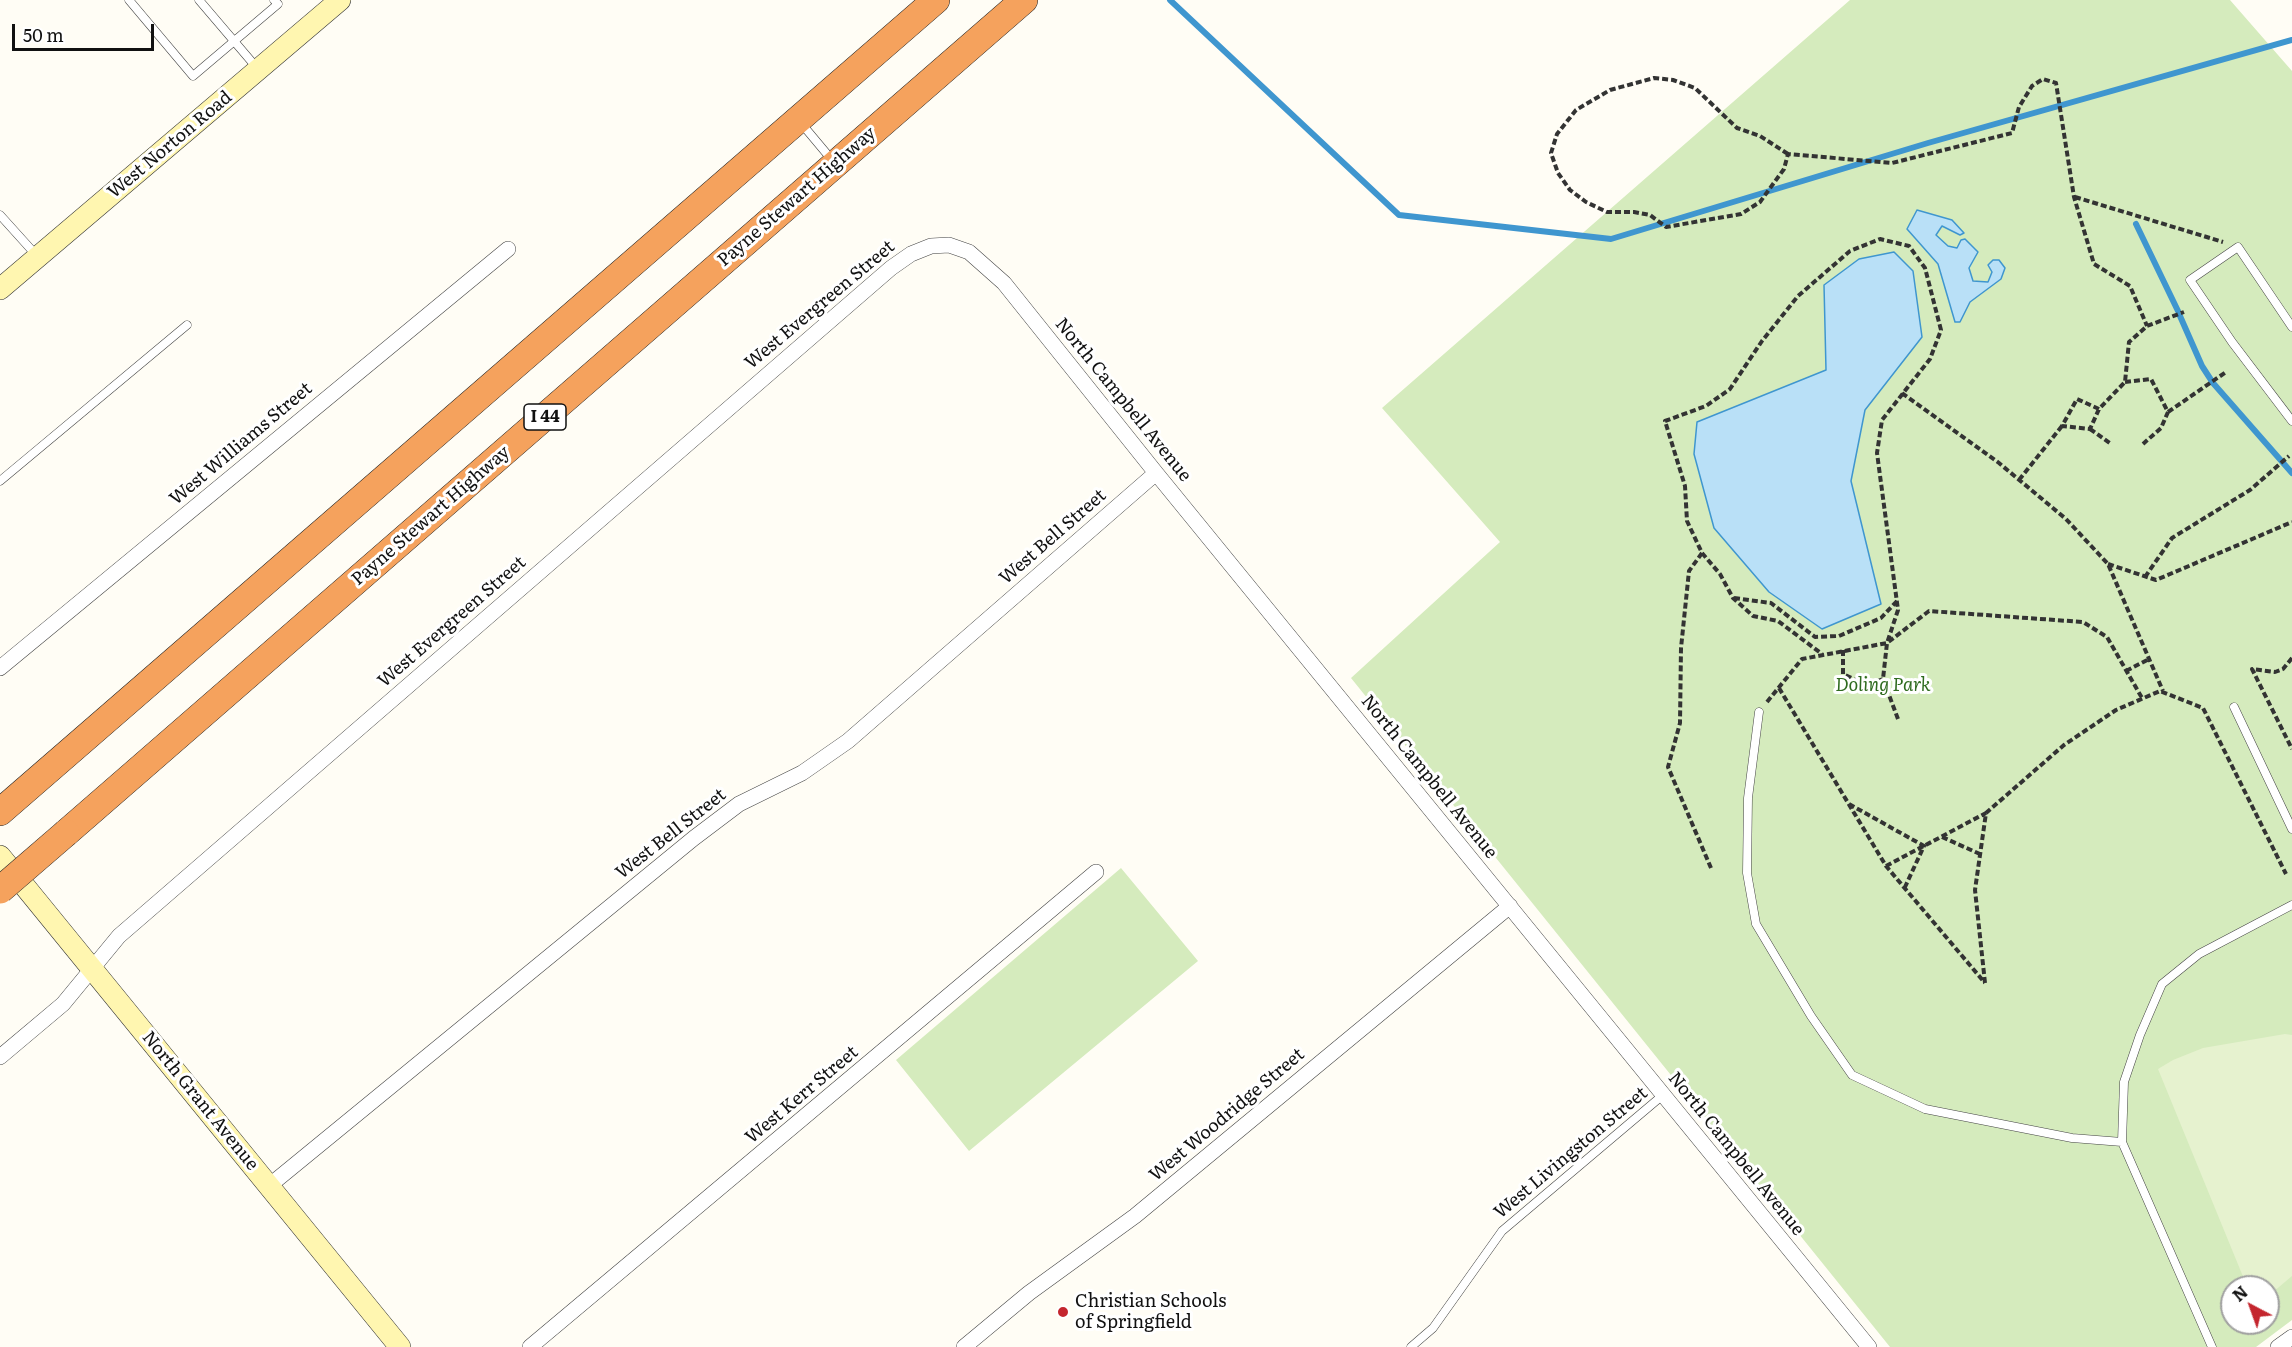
<!DOCTYPE html>
<style>
body{margin:0}
#map{position:relative;width:2292px;height:1347px;overflow:hidden;background:#fffdf5;font-family:Literata,serif}
canvas{display:block}
.north{position:absolute;left:2220px;top:1275px;width:60px;height:60px;box-sizing:border-box;background:#fff;border:2px solid #a0a0a0;border-radius:50%;rotate:319deg;font-size:16px;font-weight:700;line-height:24px;text-align:center;color:#111}
.north::after{content:'';display:block;margin:auto;width:21px;height:27px;background:#c4262e;clip-path:polygon(50% 0,100% 100%,50% 72%,0 100%)}
.scale{position:absolute;left:12px;top:24px;width:142px;height:27px;box-sizing:border-box;border:3px solid #111;border-top:0;padding-left:8px;font-size:18px;line-height:21px;white-space:nowrap;color:#111;-webkit-text-stroke:4px #fff;paint-order:stroke}
</style>
<div id="map">
<canvas width="2292" height="1347"></canvas>
<div class="north">N</div>
<div class="scale">50 m</div>
</div>
<script>
const c = document.querySelector('canvas').getContext('2d');
c.lineJoin = 'round';
function fillPath(path, color) { c.fillStyle = color; c.fill(path, 'evenodd'); }
const shape = rows => new Path2D(rows.map(r => 'M' + r).join(''));
function trace(path, color, width, dash) { c.strokeStyle = color; c.lineWidth = width; c.lineCap = dash ? 'butt' : 'round'; c.setLineDash(dash || []); c.stroke(path); }
function write(font, color, halo, rows, align = 'center') {
  c.font = font + ' Literata,serif'; c.lineWidth = 6; c.setLineDash([]); c.textBaseline = 'middle'; c.strokeStyle = halo; c.fillStyle = color; for (const [text, x, y, turn = 0] of rows) {
    c.save(); c.translate(x, y); c.rotate((+turn || 0) * Math.PI / 180); c.textAlign = isNaN(turn) ? turn : align; if (halo) c.strokeText(text, 0, 0); c.fillText(text, 0, 0); c.restore();
  }
}
fillPath(shape([
 [1850,0,2230,0,2292,71,2292,1320,2256,1347,1890,1347,1351,678,1500,542,1382,408],
 [2232,1287,2268,1287,2268,1323,2232,1323],
 [1121,868,1198,961,969,1151,896,1060]
]), '#d5ebbd');
fillPath(shape([
 [2285,1034,2292,1035,2292,1276,2272,1293,2268,1293,2268,1287,2249,1287,2244,1279,2158,1069,2173,1060,2203,1048]
]), '#e6f2cf');
const water = shape([
 [1917,210,1952,220,1964,233,1960,235,1942,226,1936,235,1948,246,1957,248,1961,240,1965,239,1978,252,1969,268,1973,281,1988,282,1992,272,1988,265,1993,260,1999,260,2005,268,2001,279,1970,302,1960,322,1955,322,1938,264,1907,229,1917,210],
 [1894,252,1913,271,1922,337,1865,410,1851,481,1881,604,1822,629,1769,592,1714,528,1694,454,1697,422,1826,370,1824,285,1859,259,1894,252]
]);
fillPath(water, '#b9e0f7');
trace(water, '#3f96cf', 1.5);
trace(shape([
 [1170,0,1399,215,1611,239,1928,143,2292,40],
 [2136,224,2178,311],
 [2180,316,2202,366,2213,383,2292,473]
]), '#3f96cf', 6);
const lane = shape([
 [129,0,193,76,278,4,274,0],
 [199,0,257,68],
 [801,123,832,160],
 [0,215,37,256],
 [2292,327,2238,247,2190,280,2232,342,2292,421],
 [0,481,187,325],
 [2234,707,2292,829],
 [1759,712,1748,798,1747,873,1756,924,1811,1016,1852,1075,1925,1109,2072,1138,2122,1142],
 [1411,1347,1433,1328,1502,1231,1663,1095],
 [2212,1347,2122,1142,2124,1082,2140,1035,2162,984,2199,954,2292,905]
]);
const street = shape([
 [0,668,508,249],
 [0,1057,63,1004,119,936,891,268,911,254,931,246,949,245,969,252,1004,283,1156,473,1869,1347],
 [269,1186,694,838,739,804,802,773,848,741,1156,473],
 [530,1347,1096,872],
 [964,1347,1029,1293,1135,1216,1510,906],
 [2278,1347,2292,1337]
]);
const secondary = shape([
 [0,289,340,0],
 [0,856,400,1347]
]);
const highway = shape([
 [0,812,936,0],
 [66,833,1024,0]
]);
trace(lane, '#444', 9);
trace(street, '#444', 16);
trace(secondary, '#333', 22);
trace(highway, '#222', 28);
trace(shape([
 [1788,154,1760,136,1737,128,1695,88,1673,80,1654,78,1610,90,1576,110,1557,134,1551,153,1558,173,1570,190,1586,202,1607,212,1634,212,1650,215,1666,227,1741,214,1760,202,1784,169,1788,154,1892,163,2012,133,2019,107,2032,86,2043,79,2056,83,2074,197,2094,264,2130,286,2147,326],
 [2075,197,2223,242],
 [2125,382,2151,379,2168,412,2161,428,2143,444],
 [1902,393,1999,463,2066,519,2108,564,2163,691],
 [2099,409,2077,399,2062,426,2090,429,2099,409,2125,382,2129,342,2147,326,2184,312],
 [2168,412,2226,372],
 [2090,429,2111,444],
 [2019,480,2062,426],
 [1702,553,1689,571,1681,648,1680,723,1668,767,1711,868],
 [2108,564,2156,580,2292,522],
 [2145,577,2172,538,2250,490,2289,456],
 [1734,598,1771,603,1815,637,1839,636,1881,618,1897,601],
 [1843,650,1843,674,1867,685,1883,679],
 [2292,658,2283,669,2275,672,2252,669,2292,749],
 [2126,671,2149,659],
 [1779,688,1886,866,1985,983],
 [1767,702,1802,659,1887,643,1898,610,1877,453,1882,420,1930,359,1941,330,1925,268,1909,246,1880,239,1850,251,1798,296,1762,341,1730,389,1706,406,1665,421,1685,486,1687,521,1702,553,1720,574,1733,598,1753,616,1778,621,1822,654],
 [1898,719,1883,679,1887,643,1929,611,2083,622,2107,637,2142,698],
 [1849,804,1924,846,1905,887],
 [1942,837,1980,854],
 [1886,866,1986,813],
 [1985,983,1975,890,1986,813,2064,745,2116,710,2160,691,2203,708,2286,874]
]), '#333', 4, [6, 3]);
trace(lane, '#fff', 8);
trace(street, '#fff', 15);
trace(secondary, '#fff6b0', 21);
trace(highway, '#f5a25d', 27);
const highwayBridge = shape([
 [0,890,66,833]
]);
trace(highwayBridge, '#222', 28, []);
trace(highwayBridge, '#f5a25d', 27);
for (const [x, y, r, color] of [
 [1063,1312,6,"#c4262e"]
]) { const dot = new Path2D(); dot.arc(x, y, r, 0, 2 * Math.PI); c.fillStyle = color; c.fill(dot); trace(dot, '#fff', 2); }
for (const [x, y, w] of [
 [545,417,42]
]) { const box = new Path2D(); box.roundRect(x - w / 2, y - 13, w, 26, 4.5); c.fillStyle = '#fff'; c.fill(box); trace(box, '#111', 1.5); }
write('bold 16px', '#111', null, [
 ["I 44",545,417]
]);
write('18px', '#111', '#fff', [
 ["West Norton Road",170,145,-40],
 ["Payne Stewart Highway",797,197,-41],
 ["West Evergreen Street",820,305,-40],
 ["North Campbell Avenue",1123,400,51],
 ["West Williams Street",241,444,-40],
 ["Payne Stewart Highway",431,516,-41],
 ["West Bell Street",1053,537,-41],
 ["West Evergreen Street",452,622,-41],
 ["North Campbell Avenue",1429,777,51],
 ["West Bell Street",671,834,-38],
 ["West Kerr Street",802,1095,-40],
 ["North Grant Avenue",200,1101,51],
 ["West Woodridge Street",1227,1115,-40],
 ["West Livingston Street",1571,1153,-40],
 ["North Campbell Avenue",1736,1154,51]
]);
write('italic 18px', '#2f6b1f', '#fff', [
 ["Doling Park",1883,686]
]);
write('18px', '#111', '#fff', [
 ["Christian Schools",1075,1302],
 ["of Springfield",1075,1323]
], 'left');
</script>
